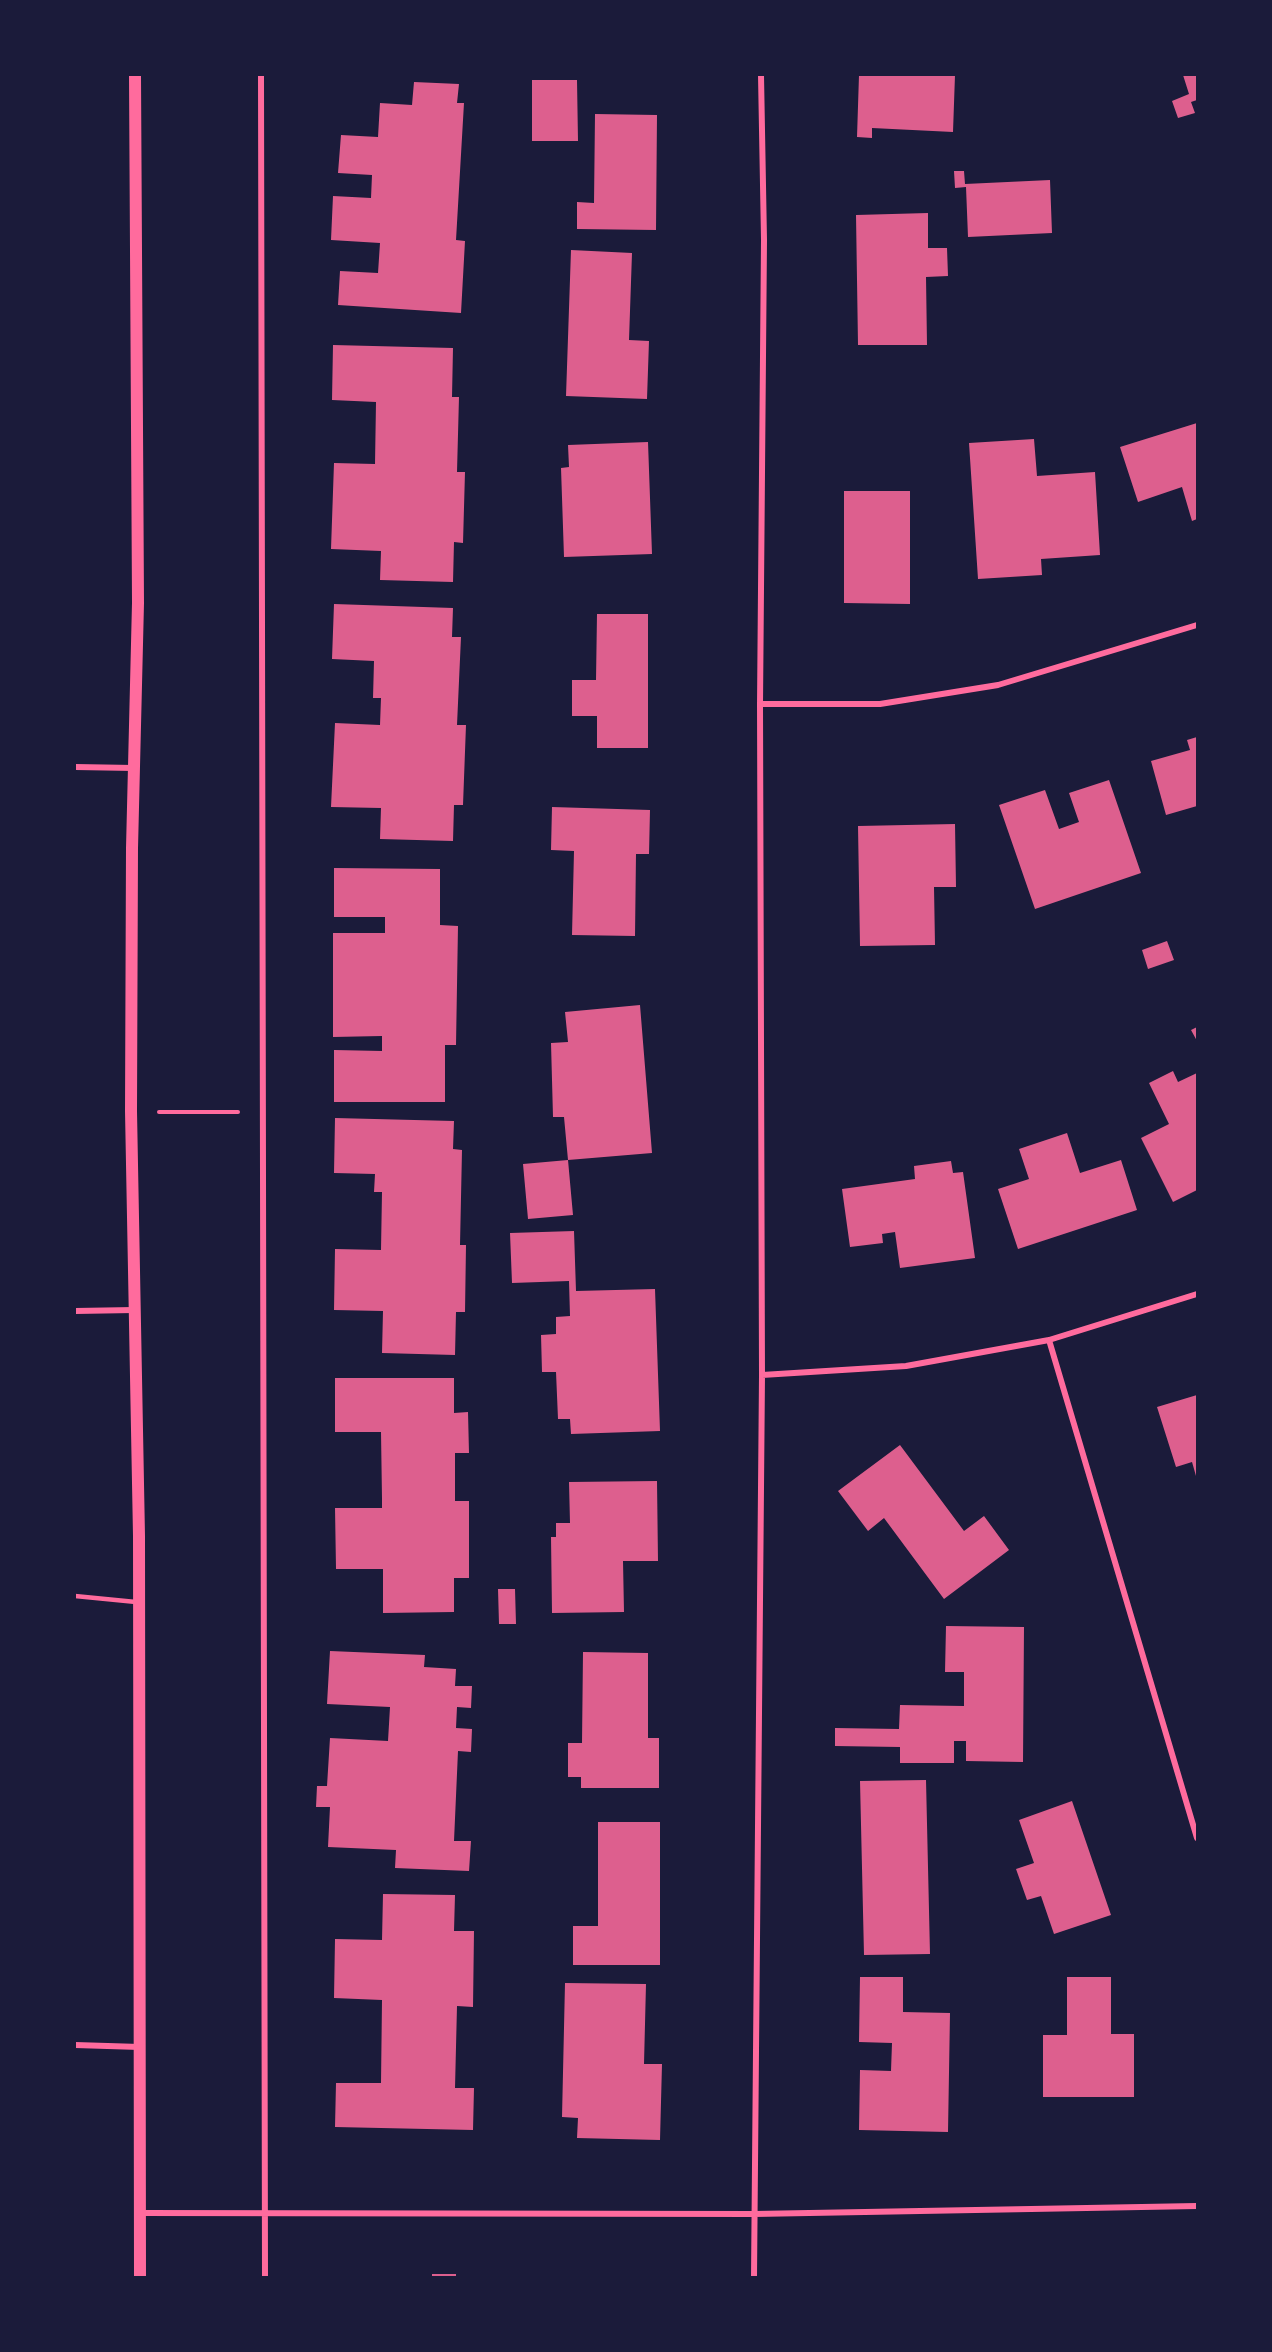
<!DOCTYPE html>
<style>
body{margin:0}
#map{position:relative;width:1272px;height:2352px;overflow:hidden;background:#1b1b3a;font-family:Poppins,sans-serif}
canvas{display:block}
.frame{position:absolute;inset:0;border:76px solid #1b1b3a;pointer-events:none}
</style>
<div id="map">
<canvas width="1272" height="2352"></canvas>
<div class="frame"></div>
</div>
<script>
const c = document.querySelector('canvas').getContext('2d');
c.lineJoin = 'round';
function fillPath(path, color) { c.fillStyle = color; c.fill(path, 'evenodd'); }
const shape = rows => new Path2D(rows.map(r => 'M' + r).join(''));
function trace(path, color, width, dash) { c.strokeStyle = color; c.lineWidth = width; c.lineCap = dash ? 'butt' : 'round'; c.setLineDash(dash || []); c.stroke(path); }
fillPath(shape([
 [859,75,955,75,953,132,872,128,872,138,857,137],
 [1183,75,1197,75,1197,100,1191,102,1195,113,1178,118,1172,101,1189,94],
 [532,80,577,80,578,141,532,141],
 [414,82,459,84,457,103,464,103,456,240,465,241,461,313,338,305,340,271,378,273,380,243,331,240,333,196,371,198,372,175,338,173,341,135,378,137,380,103,412,105],
 [595,114,657,115,656,230,577,229,577,202,594,203],
 [954,171,964,171,965,184,1050,180,1052,233,968,237,966,187,955,188],
 [928,213,928,248,947,248,948,276,926,277,927,345,858,345,856,215],
 [571,250,632,253,629,340,649,341,647,399,566,396],
 [333,345,453,348,452,397,459,397,457,472,465,472,463,543,454,542,453,582,380,580,381,551,331,549,334,463,375,464,376,402,332,400],
 [1197,423,1197,519,1192,521,1182,487,1138,502,1120,447],
 [1034,439,1037,476,1095,472,1100,555,1041,559,1042,575,978,579,969,443],
 [648,442,652,554,564,557,561,468,569,467,568,445],
 [844,491,910,491,910,604,844,603],
 [334,604,453,608,452,637,461,637,457,725,466,725,463,805,454,805,453,841,380,839,381,808,331,807,335,723,380,725,381,698,373,698,374,661,332,659],
 [597,614,648,614,648,748,597,748,597,716,572,716,572,680,596,680],
 [1197,737,1197,806,1166,815,1151,761,1190,750,1187,740],
 [1109,780,1141,873,1035,909,999,805,1045,790,1059,829,1079,822,1069,793],
 [552,807,650,810,649,854,636,854,635,936,572,935,574,851,551,850],
 [955,824,956,887,934,887,935,945,860,946,858,826],
 [334,868,440,869,440,925,458,926,456,1045,445,1045,445,1102,334,1102,334,1050,382,1051,382,1036,333,1037,333,933,385,933,385,917,334,917],
 [1167,941,1174,960,1148,969,1142,950],
 [640,1005,652,1153,568,1160,564,1117,553,1117,551,1043,568,1042,565,1012],
 [1197,1027,1197,1041,1191,1030],
 [1173,1071,1178,1082,1197,1073,1197,1190,1173,1202,1141,1138,1169,1124,1149,1083],
 [335,1118,454,1121,453,1149,462,1150,460,1245,466,1245,465,1312,456,1312,455,1355,382,1353,383,1311,334,1310,335,1249,381,1250,382,1192,374,1192,375,1174,334,1173],
 [1067,1133,1080,1173,1121,1160,1137,1210,1018,1249,998,1189,1029,1179,1019,1149],
 [568,1160,573,1215,528,1219,523,1164],
 [951,1161,953,1173,963,1172,975,1258,900,1268,895,1232,882,1234,883,1243,850,1247,842,1189,915,1179,914,1166],
 [574,1231,576,1291,655,1289,660,1431,571,1434,570,1419,558,1419,556,1372,542,1372,541,1335,556,1334,556,1317,570,1316,569,1281,512,1283,510,1233],
 [335,1378,454,1378,454,1413,468,1412,469,1453,455,1453,455,1501,469,1501,469,1578,454,1578,454,1612,383,1613,383,1569,336,1569,335,1508,382,1508,382,1499,381,1432,335,1432],
 [1197,1395,1197,1476,1196,1476,1192,1462,1176,1467,1157,1407],
 [900,1445,964,1531,984,1516,1009,1550,944,1599,884,1518,868,1531,838,1491],
 [657,1481,658,1561,623,1561,624,1612,552,1613,551,1537,556,1537,556,1523,570,1523,569,1482],
 [498,1589,515,1589,516,1624,499,1624],
 [946,1626,1024,1627,1023,1762,966,1761,966,1741,954,1741,954,1763,900,1763,900,1747,835,1746,835,1728,899,1729,900,1705,964,1706,964,1672,945,1672],
 [330,1651,425,1655,424,1667,456,1669,455,1686,472,1686,471,1708,457,1707,456,1728,472,1729,471,1752,458,1751,454,1841,471,1841,469,1871,395,1868,396,1850,328,1847,330,1807,316,1807,317,1786,327,1786,330,1738,388,1741,390,1707,327,1704],
 [583,1652,648,1653,648,1738,659,1738,659,1788,581,1788,581,1777,568,1777,568,1743,582,1743],
 [926,1780,930,1954,864,1955,860,1781],
 [1072,1801,1111,1915,1054,1934,1041,1896,1027,1900,1016,1869,1034,1863,1019,1820],
 [598,1822,660,1822,660,1965,573,1965,573,1926,598,1926],
 [383,1894,455,1895,454,1931,474,1931,473,2007,457,2006,455,2088,474,2088,473,2130,335,2127,336,2083,381,2083,382,2000,334,1998,335,1939,382,1940],
 [860,1977,903,1977,903,2012,950,2013,948,2132,859,2130,860,2070,891,2071,892,2043,859,2042],
 [1067,1977,1111,1977,1111,2034,1134,2034,1134,2097,1043,2097,1043,2035,1067,2035],
 [565,1983,646,1984,644,2064,662,2064,660,2140,577,2138,578,2118,562,2117],
 [432,2274,456,2274,456,2277,432,2277]
]), '#dd5f8e');
trace(shape([
 [159,1112,238,1112]
]), '#ff6b9d', 4);
trace(shape([
 [75,1596,136,1602]
]), '#ff6b9d', 4.5);
trace(shape([
 [261,75,265,2277],
 [760,704,880,704,998,685,1197,625],
 [75,767,134,768],
 [75,1311,134,1310],
 [1049,1340,1197,1838],
 [762,1375,906,1366,1049,1340,1197,1294],
 [75,2045,140,2047],
 [141,2213,754,2214,1197,2206],
 [754,2277,762,1375,760,704,764,240,761,75]
]), '#ff6b9d', 6);
trace(shape([
 [135,75,138,603,132,848,131,1111,139,1536,140,2277]
]), '#ff6b9d', 12);
</script>
